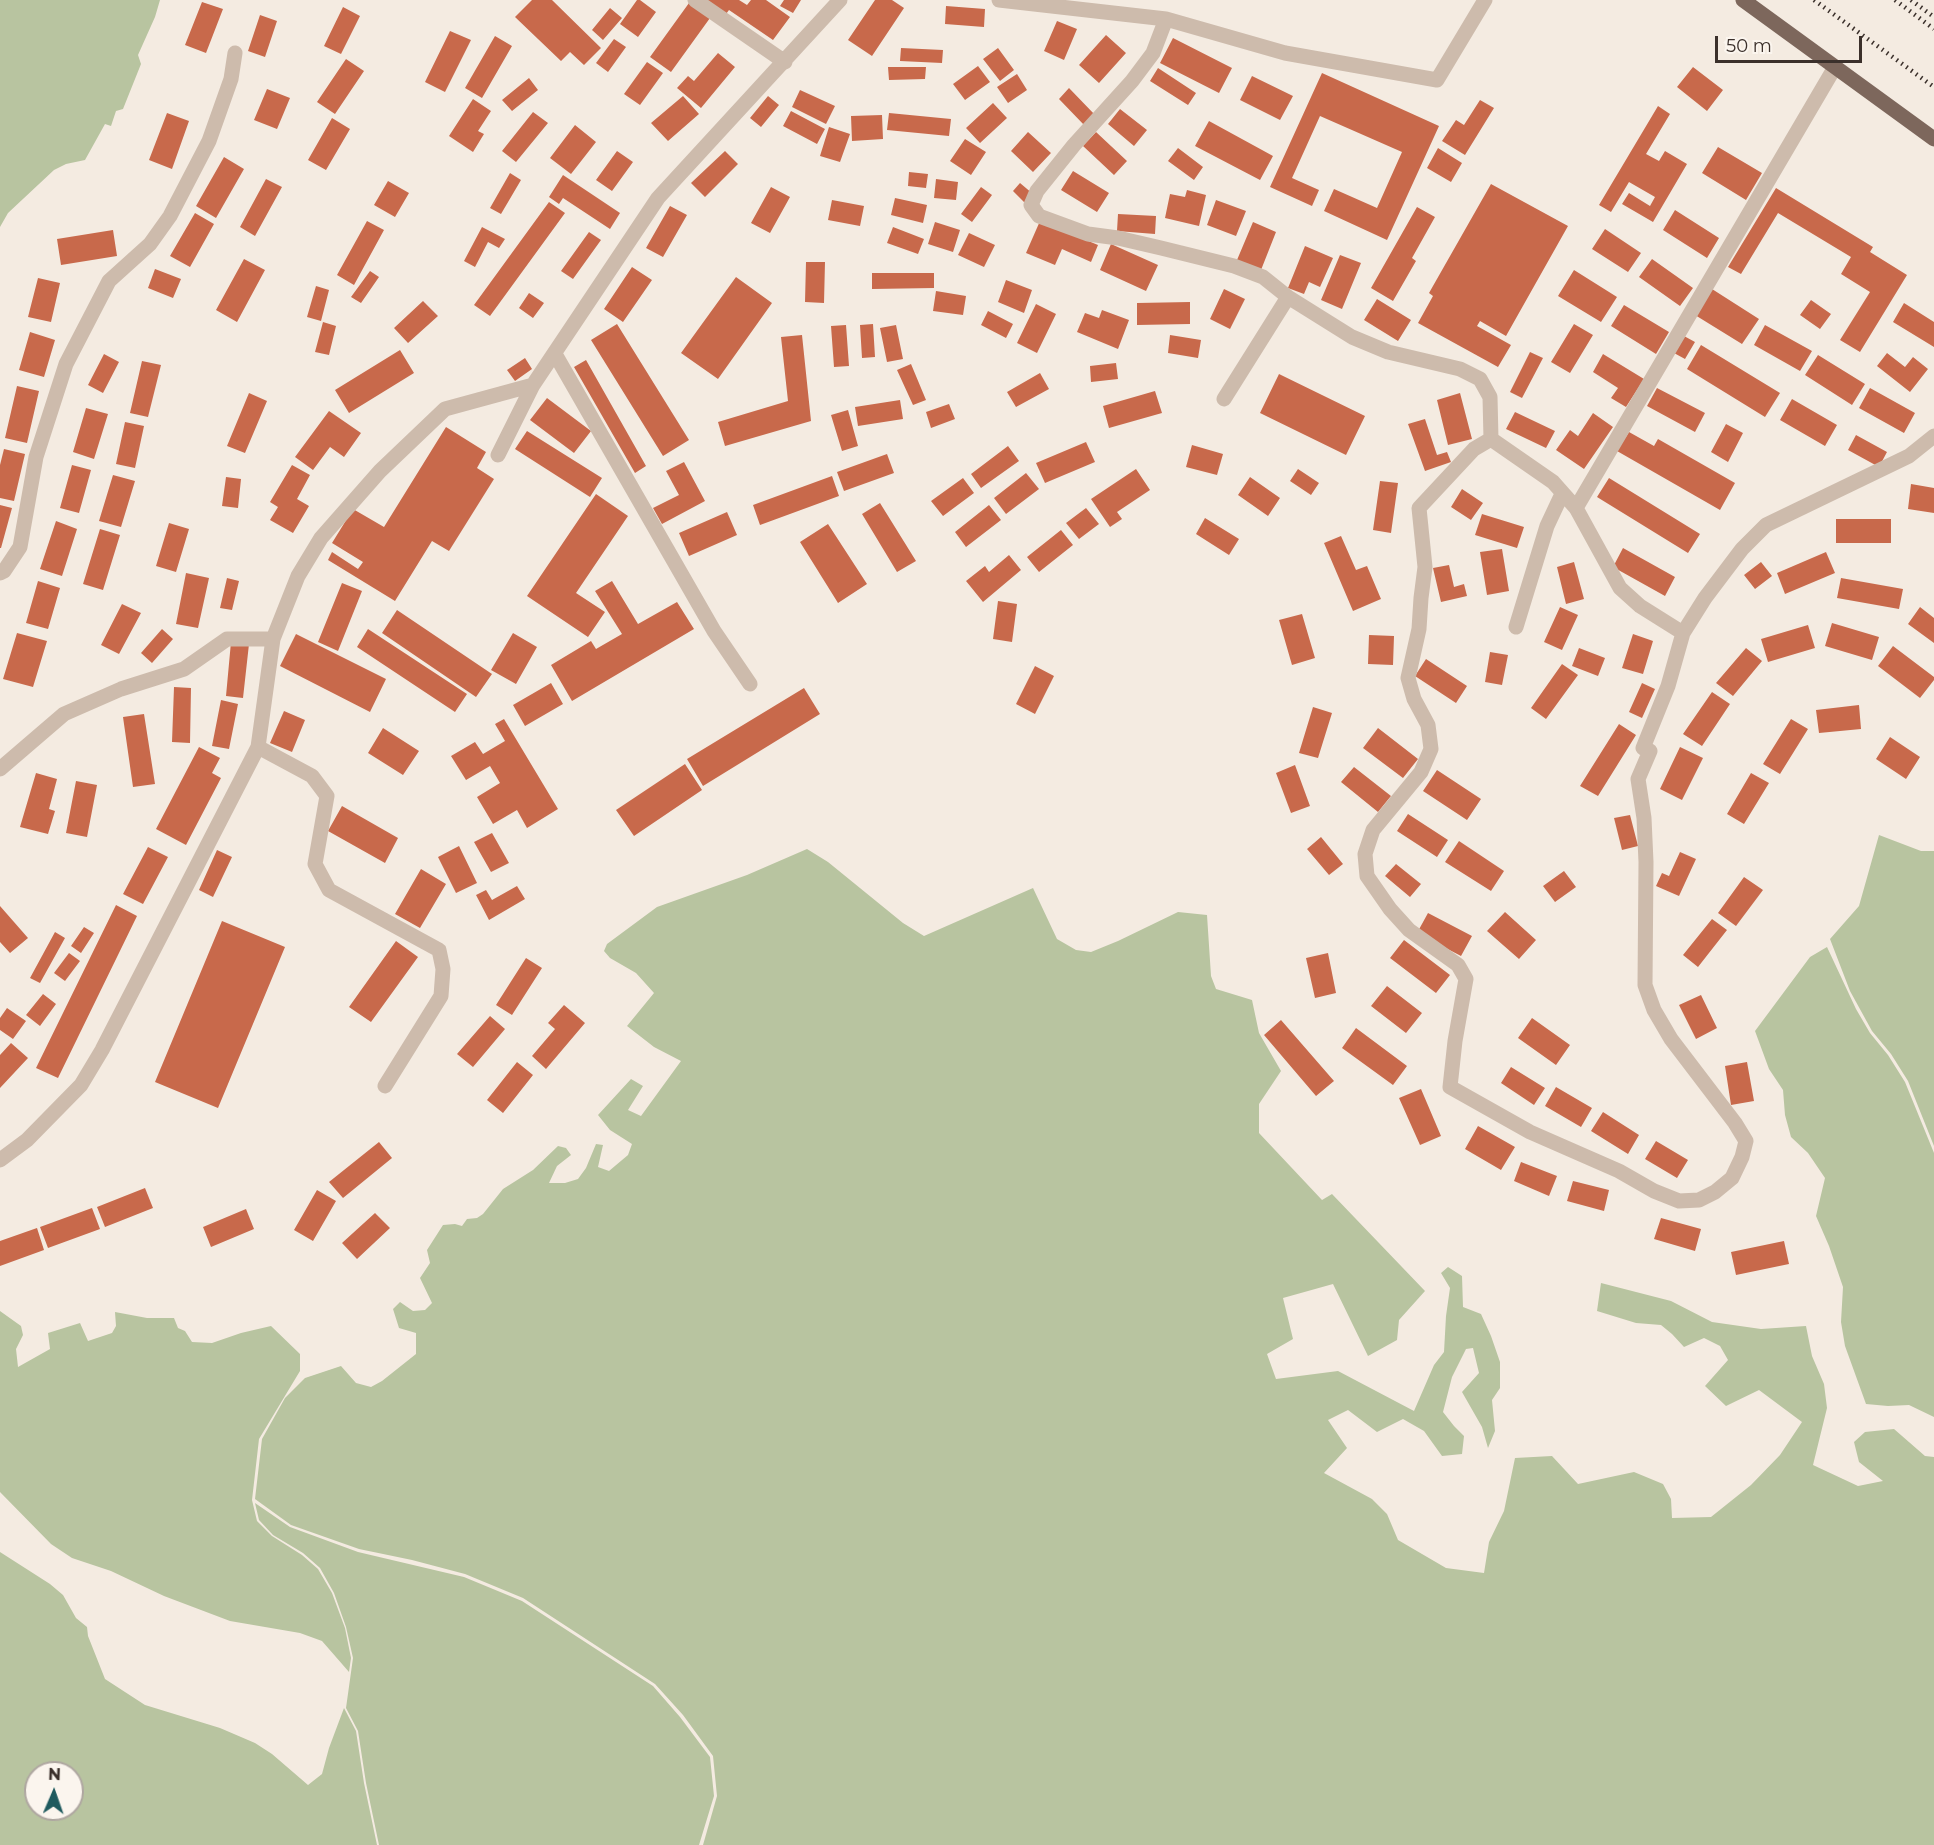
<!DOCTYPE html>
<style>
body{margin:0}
#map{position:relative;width:1934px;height:1845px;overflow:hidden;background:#f4ebe1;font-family:Montserrat,sans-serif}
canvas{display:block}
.north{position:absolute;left:24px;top:1761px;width:60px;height:60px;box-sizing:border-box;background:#fbf5ee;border:2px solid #aea6a0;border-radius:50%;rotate:2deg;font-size:16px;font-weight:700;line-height:24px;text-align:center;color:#3b302b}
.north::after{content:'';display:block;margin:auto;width:21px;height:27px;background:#1f5a5e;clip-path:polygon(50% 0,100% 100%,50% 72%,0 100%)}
.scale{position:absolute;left:1715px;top:36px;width:147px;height:27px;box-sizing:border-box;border:3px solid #3b302b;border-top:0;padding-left:8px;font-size:18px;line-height:21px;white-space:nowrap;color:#3b302b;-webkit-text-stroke:4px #fbf5ee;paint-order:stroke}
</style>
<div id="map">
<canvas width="1934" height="1845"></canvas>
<div class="north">N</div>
<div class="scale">50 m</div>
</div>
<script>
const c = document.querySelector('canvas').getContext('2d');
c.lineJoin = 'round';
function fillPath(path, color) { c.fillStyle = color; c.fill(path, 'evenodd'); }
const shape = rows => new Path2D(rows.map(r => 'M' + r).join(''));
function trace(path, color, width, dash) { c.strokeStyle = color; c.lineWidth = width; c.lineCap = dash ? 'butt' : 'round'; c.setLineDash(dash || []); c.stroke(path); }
fillPath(shape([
 [0,0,160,0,155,17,138,55,141,64,123,109,116,111,111,126,105,124,85,160,66,164,54,170,8,213,0,227],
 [1879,835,1921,851,1934,851,1934,1146,1908,1081,1891,1054,1872,1031,1850,991,1830,939,1859,906],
 [807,849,828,862,903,923,924,936,1033,888,1057,939,1076,950,1091,952,1118,941,1178,912,1207,915,1211,976,1216,989,1252,1000,1259,1033,1281,1071,1259,1104,1259,1133,1322,1200,1332,1194,1425,1291,1399,1320,1397,1340,1368,1356,1333,1284,1283,1298,1293,1339,1267,1354,1276,1379,1338,1371,1414,1411,1434,1365,1444,1352,1446,1316,1450,1288,1441,1273,1448,1267,1462,1276,1463,1307,1481,1314,1491,1336,1500,1362,1500,1388,1492,1400,1495,1431,1488,1448,1482,1427,1462,1392,1479,1373,1473,1348,1466,1349,1452,1377,1443,1412,1454,1426,1464,1436,1462,1454,1442,1456,1424,1431,1403,1419,1377,1432,1348,1410,1328,1420,1347,1448,1324,1473,1372,1499,1387,1514,1398,1540,1446,1568,1484,1573,1489,1542,1504,1511,1515,1458,1552,1456,1578,1484,1634,1472,1663,1484,1671,1499,1672,1518,1711,1517,1751,1485,1780,1455,1802,1422,1759,1390,1726,1406,1705,1386,1728,1360,1720,1346,1704,1338,1684,1347,1672,1334,1661,1325,1636,1323,1597,1311,1601,1283,1671,1301,1712,1322,1761,1329,1806,1326,1812,1356,1824,1384,1827,1408,1813,1465,1858,1486,1883,1481,1859,1462,1854,1442,1865,1432,1894,1429,1925,1456,1934,1457,1934,1845,703,1845,717,1796,713,1756,683,1715,655,1684,523,1598,465,1574,412,1560,359,1549,291,1525,255,1499,262,1439,285,1398,305,1378,341,1366,356,1383,371,1387,382,1381,416,1354,416,1333,399,1328,393,1309,400,1302,413,1311,425,1310,432,1303,420,1278,430,1263,427,1250,443,1225,455,1224,462,1226,467,1219,477,1218,483,1214,503,1189,533,1170,558,1146,566,1148,571,1155,557,1166,549,1183,565,1183,578,1179,586,1168,596,1144,603,1145,598,1167,609,1171,628,1155,632,1144,610,1130,598,1115,631,1079,643,1086,628,1110,641,1116,681,1061,654,1047,627,1026,654,993,636,973,610,958,604,951,607,944,657,907,747,875],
 [1827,947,1856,1009,1870,1033,1888,1055,1905,1082,1934,1153,1934,1417,1909,1405,1888,1406,1866,1404,1845,1346,1841,1322,1843,1287,1829,1246,1816,1216,1825,1178,1808,1153,1791,1137,1785,1115,1783,1090,1769,1069,1755,1031,1810,957],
 [0,1311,21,1326,23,1335,16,1349,18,1367,50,1349,48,1333,80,1323,88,1341,112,1333,116,1326,115,1312,147,1318,174,1318,178,1328,185,1331,192,1342,212,1343,241,1333,271,1326,300,1354,300,1371,259,1439,252,1500,257,1521,272,1536,302,1555,318,1569,332,1593,345,1628,351,1658,349,1672,322,1641,300,1633,230,1621,164,1596,111,1571,72,1558,51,1544,0,1492],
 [255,1503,290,1527,358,1552,464,1577,522,1601,653,1686,680,1717,710,1757,714,1796,699,1845,379,1845,366,1783,358,1731,346,1708,353,1658,346,1627,334,1593,320,1568,303,1553,273,1535,259,1520],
 [0,1552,50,1584,63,1595,76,1618,87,1627,88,1636,105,1679,145,1705,220,1728,255,1743,272,1754,308,1785,322,1774,329,1748,344,1708,356,1731,364,1783,377,1845,0,1845],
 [36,1773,72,1773,72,1809,36,1809]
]), '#b8c4a0');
fillPath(shape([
 [532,0,552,0,601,48,584,65,570,52,561,61,515,17],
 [637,0,640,0,656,12,638,37,620,24],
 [706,0,739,0,747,5,751,0,766,0,790,17,773,40,729,10,726,14],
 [784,0,801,0,793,13,780,6],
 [875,0,892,0,904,8,872,56,848,40],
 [202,2,223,9,206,53,185,45],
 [689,3,710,18,671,72,650,57],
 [946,6,985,9,984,27,945,24],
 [343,7,360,16,341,54,324,46],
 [610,8,622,18,603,40,592,30],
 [260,15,277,21,265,57,248,51],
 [1057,21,1077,29,1064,60,1044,51],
 [450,31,471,40,445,92,425,82],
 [1106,35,1126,53,1099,83,1079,65],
 [495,36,512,46,482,98,465,88],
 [1173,38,1232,68,1219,93,1160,63],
 [614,39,626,47,608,72,596,63],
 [901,48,943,50,942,63,900,61],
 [998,48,1014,70,1000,81,983,59],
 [718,53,735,67,701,108,677,88,688,76,694,81],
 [346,59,364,71,335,114,317,102],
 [647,62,663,73,640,105,624,94],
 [978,66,990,82,965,100,953,84],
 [888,67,926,67,925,79,889,80],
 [1693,67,1723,90,1707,111,1677,87],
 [1158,68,1196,93,1188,105,1150,81],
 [1322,73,1439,126,1387,240,1324,211,1334,189,1377,208,1402,152,1320,116,1292,178,1319,190,1312,206,1270,187],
 [1017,74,1027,90,1008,103,997,87],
 [1252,76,1293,96,1280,120,1240,100],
 [529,78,538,90,512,111,502,100],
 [1069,88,1096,116,1085,126,1059,99],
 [267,89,290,98,277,129,254,120],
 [800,90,835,106,826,124,792,107],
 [683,96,699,114,668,141,651,123],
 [768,96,779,105,761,127,750,118],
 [473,99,491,111,478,131,484,134,473,152,449,136],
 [1480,100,1494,108,1465,155,1442,141,1456,120,1464,125],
 [993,103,1007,118,980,143,966,128],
 [1658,106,1670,114,1646,154,1659,161,1665,151,1687,164,1653,222,1622,204,1629,193,1650,206,1655,197,1629,182,1611,212,1599,205],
 [1120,109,1147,130,1134,146,1108,124],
 [791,111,825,129,817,144,783,126],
 [533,112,548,123,516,162,502,151],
 [167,113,189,121,172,169,149,160],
 [889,113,951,119,949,136,887,130],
 [882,115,883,139,852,141,851,116],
 [332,118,350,129,326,170,308,160],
 [1209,121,1273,156,1260,180,1195,146],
 [575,125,596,142,571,174,550,158],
 [829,127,850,134,840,162,820,156],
 [1028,132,1051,153,1033,172,1011,151],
 [1096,132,1127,161,1114,175,1083,146],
 [965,139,986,152,971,175,950,161],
 [1718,147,1762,173,1746,200,1702,173],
 [1178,148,1203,167,1194,180,1168,161],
 [1438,148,1462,163,1451,182,1427,168],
 [617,151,633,162,612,191,596,180],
 [725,151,738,164,705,197,691,183],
 [224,157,244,169,216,218,196,206],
 [1073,171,1109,193,1097,212,1061,190],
 [909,172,928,174,926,188,908,186],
 [510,173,521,180,501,214,490,208],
 [563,175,620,213,610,229,563,198,559,204,549,197],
 [266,179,282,187,255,236,240,227],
 [936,179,958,182,956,200,934,198],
 [388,181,409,193,395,217,374,205],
 [1020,183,1033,194,1025,203,1013,191],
 [1491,184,1568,226,1506,336,1480,321,1477,326,1511,345,1498,367,1418,323,1433,296,1429,293],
 [771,187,790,197,770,233,751,223],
 [981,187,992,195,972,222,961,214],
 [1776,188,1873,247,1870,252,1907,275,1860,352,1840,340,1870,292,1841,274,1851,257,1778,213,1741,274,1728,267],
 [1187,190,1206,195,1199,226,1165,218,1170,194,1185,197],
 [895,198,927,205,923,223,891,215],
 [832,200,864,206,860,226,828,220],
 [1216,200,1246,211,1236,236,1207,225],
 [549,202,565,213,490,316,474,305],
 [670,206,687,215,663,257,646,248],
 [1417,207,1435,217,1412,258,1416,261,1393,301,1371,288],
 [1675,210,1719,238,1707,258,1663,230],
 [195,213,214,224,190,267,170,256],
 [1118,214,1156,216,1155,234,1117,231],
 [367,221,384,230,354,285,337,275],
 [1040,221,1098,245,1091,262,1062,249,1055,265,1026,253],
 [935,222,960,230,953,252,928,244],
 [1253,222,1276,232,1261,270,1237,260],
 [482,227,505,239,499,248,488,242,475,267,464,261],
 [893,227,924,239,918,254,887,243],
 [1605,229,1641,253,1628,272,1592,249],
 [113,230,117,256,61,265,57,239],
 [589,232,601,240,573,279,561,271],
 [969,233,995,245,984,267,958,255],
 [1111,244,1158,265,1146,291,1100,270],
 [1305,246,1333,258,1320,287,1309,282,1304,294,1288,288],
 [1340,255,1361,263,1342,309,1321,300],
 [244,259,265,270,237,322,216,310],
 [1652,259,1693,288,1680,306,1639,277],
 [806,262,825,262,824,303,805,302],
 [632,267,652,280,623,322,604,309],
 [155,269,181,279,173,298,148,288],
 [1574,270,1617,297,1601,322,1558,296],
 [370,271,379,277,361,303,351,297],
 [872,273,934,273,934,288,872,289],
 [736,277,772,303,718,379,681,353],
 [38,278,60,283,51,322,28,317],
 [1006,280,1032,290,1024,313,998,302],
 [316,286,329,290,321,321,307,317],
 [1224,289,1245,299,1230,329,1210,319],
 [1712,289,1759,319,1742,344,1695,315],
 [936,291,966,296,963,315,933,311],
 [529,293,544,303,533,318,519,308],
 [1377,299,1411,320,1398,341,1364,320],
 [1811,300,1831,314,1820,329,1800,315],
 [423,301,438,316,408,343,394,328],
 [1190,302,1190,324,1137,325,1137,303],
 [1904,303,1934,322,1934,347,1893,322],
 [1036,304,1056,314,1037,353,1017,343],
 [1624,305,1669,332,1656,354,1611,326],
 [1102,310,1129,320,1118,349,1077,332,1085,313,1099,318],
 [988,311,1013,324,1006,338,981,325],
 [323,322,336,326,329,355,315,352],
 [617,324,689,440,663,456,591,340],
 [873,324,875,357,862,358,860,325],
 [1574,324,1593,335,1570,373,1551,362],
 [846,325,849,366,834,367,831,326],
 [896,325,903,359,887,362,880,328],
 [1765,325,1812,351,1800,371,1754,345],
 [30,332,55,340,44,377,19,370],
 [802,335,811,421,725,446,718,422,788,401,781,337],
 [1170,335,1201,340,1198,358,1168,353],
 [1684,336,1695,342,1685,359,1674,353],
 [1701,345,1780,393,1765,417,1687,369],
 [400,350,414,373,349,413,335,390],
 [1530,352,1543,358,1522,398,1510,392],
 [1887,353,1905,367,1913,357,1928,369,1910,392,1877,366],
 [104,354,119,362,103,393,88,385],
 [1603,354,1644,379,1626,407,1611,398,1618,388,1593,372],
 [1818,355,1865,384,1852,405,1805,375],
 [525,358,532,369,515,381,507,370],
 [586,360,646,466,635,473,574,367],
 [142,361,161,365,148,417,130,413],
 [1116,363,1118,379,1091,382,1090,366],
 [911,364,926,400,913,405,897,370],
 [1040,373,1049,389,1016,407,1007,392],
 [1279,374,1365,416,1346,455,1260,413],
 [17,386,39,391,27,443,5,438],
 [1657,388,1705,413,1695,432,1647,406],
 [1870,388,1915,413,1904,433,1859,408],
 [1155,391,1162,413,1109,428,1103,406],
 [249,393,267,401,245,453,227,446],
 [1460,393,1472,439,1448,445,1437,400],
 [547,398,591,431,574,453,530,420],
 [1792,399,1837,425,1825,446,1780,420],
 [900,400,903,419,858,426,855,407],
 [949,404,955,419,931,428,926,412],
 [86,408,108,414,94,459,73,452],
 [848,410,858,446,842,451,831,415],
 [329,411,361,433,344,457,330,447,313,470,295,457],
 [1515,412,1555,431,1546,448,1506,429],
 [1593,413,1613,427,1584,469,1556,450,1570,430,1578,436],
 [1425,419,1437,455,1447,452,1451,462,1425,471,1408,424],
 [125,422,144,426,135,468,116,464],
 [1726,424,1743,433,1728,462,1711,452],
 [446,427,486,452,477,468,494,479,449,551,432,541,395,601,328,560,332,552,358,569,363,562,332,543,353,509,384,527],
 [527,431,602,478,590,497,515,449],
 [1629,432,1654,446,1658,439,1735,483,1720,510,1617,451],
 [1856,435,1887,452,1879,467,1848,450],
 [1086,442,1095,462,1045,483,1036,463],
 [1192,445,1223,454,1217,475,1186,467],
 [1008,446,1019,461,981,488,971,474],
 [4,449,25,454,14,501,0,498,0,465],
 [887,454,894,473,844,491,837,472],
 [684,462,705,501,662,524,653,508,679,495,666,471],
 [72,465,91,470,79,513,60,508],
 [292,465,310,475,297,499,309,506,293,533,270,520,278,507,270,502],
 [1136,469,1150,490,1117,512,1122,519,1110,527,1091,499],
 [1298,469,1319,483,1311,495,1290,481],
 [1026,473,1039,489,1006,514,994,498],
 [113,475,135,481,121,527,99,521],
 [832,476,839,496,760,525,753,505],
 [226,477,241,479,238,508,222,506],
 [1250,477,1280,498,1268,516,1238,495],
 [963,478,974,493,943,516,931,501],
 [1609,478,1700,534,1688,553,1597,497],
 [1380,481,1398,483,1391,533,1373,530],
 [1911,484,1934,488,1934,513,1908,509],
 [1462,489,1483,503,1471,520,1451,507],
 [596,494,628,516,576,593,605,612,588,637,527,596],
 [880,503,916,561,897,572,862,514],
 [0,505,12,508,1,548,0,548],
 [989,505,1001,520,966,547,955,532],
 [1086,508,1099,524,1079,539,1066,523],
 [727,512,737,535,689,556,679,533],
 [1482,514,1524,527,1517,548,1475,535],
 [1205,518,1239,539,1229,555,1196,534],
 [1836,519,1891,519,1891,543,1836,543],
 [56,521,77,529,62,576,40,569],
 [169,523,189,529,176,572,156,566],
 [828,524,867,584,838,603,800,542],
 [100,529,120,535,103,590,83,584],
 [1061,530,1073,545,1039,572,1027,557],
 [1341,536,1356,570,1367,566,1381,599,1353,611,1324,543],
 [1623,548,1675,577,1665,596,1613,567],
 [1502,549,1509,591,1487,595,1480,552],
 [1826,552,1835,573,1785,594,1777,573],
 [1009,555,1021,570,983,602,966,581,985,566,989,572],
 [1574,562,1584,599,1566,604,1557,567],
 [1761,562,1772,576,1755,589,1744,575],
 [1449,565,1454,587,1464,584,1467,596,1441,602,1433,568],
 [186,573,209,578,198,628,176,624],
 [227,578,239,581,232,610,220,608],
 [1841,578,1903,589,1899,609,1837,598],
 [38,581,60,588,48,629,26,623],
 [612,581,638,624,677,602,694,629,572,701,551,665,591,641,596,649,622,634,595,591],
 [342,583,362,591,338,651,318,642],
 [998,601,1017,604,1012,642,993,639],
 [122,604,141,613,119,654,101,645],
 [1560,607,1578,615,1562,650,1544,642],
 [1920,607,1934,618,1934,643,1908,624],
 [397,610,492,674,476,697,382,633],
 [1302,614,1315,658,1292,665,1279,620],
 [1832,623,1879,637,1872,660,1825,646],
 [1808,625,1815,648,1768,662,1761,639],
 [162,629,173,639,152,663,141,653],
 [368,629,467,694,455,712,357,647],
 [17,633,47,641,33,687,3,679],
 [513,633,537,647,516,684,491,670],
 [296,634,386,679,370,712,280,666],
 [1633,634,1653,641,1643,674,1622,668],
 [1369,635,1394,636,1393,665,1368,664],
 [231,642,249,644,243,698,226,696],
 [1893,646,1934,677,1934,680,1920,698,1878,666],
 [1579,648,1605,658,1598,676,1572,666],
 [1746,648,1762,661,1733,696,1716,683],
 [1490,652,1508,655,1502,685,1485,682],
 [1426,659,1467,686,1456,703,1415,676],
 [1562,664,1578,675,1546,719,1531,708],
 [1035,666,1054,676,1035,714,1016,704],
 [551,683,563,704,525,726,513,705],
 [1642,683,1655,689,1642,718,1629,712],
 [174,687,191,688,190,743,172,742],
 [804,688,820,714,703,786,687,759],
 [1712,692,1730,704,1702,746,1683,734],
 [221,700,238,704,229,749,212,746],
 [1859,705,1861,729,1819,733,1816,710],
 [1313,707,1332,713,1318,758,1299,753],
 [284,711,305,720,292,752,270,743],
 [144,714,155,784,133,787,123,717],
 [504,719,558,809,527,828,517,810,493,824,477,797,500,783,490,766,466,780,451,756,475,742,483,754,505,741,495,724],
 [1791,719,1808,729,1780,774,1763,764],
 [1619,724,1636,735,1598,796,1580,786],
 [383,728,419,751,403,775,368,753],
 [1378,728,1418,759,1403,778,1363,748],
 [1890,737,1920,757,1906,779,1876,759],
 [199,747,220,758,212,773,221,778,186,845,156,829],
 [1680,747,1703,758,1682,800,1660,789],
 [685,764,702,790,634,836,616,810],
 [1295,765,1310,806,1291,813,1276,773],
 [1354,767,1391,796,1378,812,1341,782],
 [1437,770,1481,799,1467,820,1423,791],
 [36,773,57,779,49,809,55,811,48,834,20,827],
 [1751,773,1769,783,1744,824,1727,814],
 [76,781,97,785,87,837,66,833],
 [342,806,398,838,385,863,328,831],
 [1408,814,1448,840,1437,857,1397,831],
 [1630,815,1638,846,1622,850,1614,818],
 [492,833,509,863,491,872,474,842],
 [1321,837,1343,864,1329,875,1307,849],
 [1459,841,1504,871,1491,891,1445,862],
 [459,846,477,883,456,893,438,857],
 [148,847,168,857,143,904,123,894],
 [217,850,232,857,213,897,199,890],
 [1680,852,1696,859,1679,896,1656,886,1662,873,1669,876],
 [1396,864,1421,884,1410,897,1385,876],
 [421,869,446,884,420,928,395,914],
 [1564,871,1576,887,1555,902,1543,886],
 [1744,877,1763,890,1736,926,1718,913],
 [517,886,525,899,489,920,476,895,486,890,492,900],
 [116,905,137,916,58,1078,36,1068],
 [0,906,28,938,10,953,0,942],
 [1505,912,1536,940,1519,959,1487,931],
 [1428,913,1472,936,1461,956,1417,933],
 [1712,919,1727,930,1698,967,1683,955],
 [222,921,285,947,218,1108,155,1082],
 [84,927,94,933,81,953,71,946],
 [55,932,65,938,40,983,30,978],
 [1404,940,1450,975,1436,993,1390,958],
 [396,941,418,957,371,1022,349,1007],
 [69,953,80,961,65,981,54,973],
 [1328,953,1336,993,1315,998,1306,958],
 [526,958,542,968,512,1015,496,1005],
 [1387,986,1422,1013,1406,1033,1371,1006],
 [43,994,56,1004,40,1026,26,1015],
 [1701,995,1717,1028,1696,1039,1679,1005],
 [564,1005,585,1023,546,1069,532,1056,555,1029,548,1023],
 [7,1008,26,1021,13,1039,0,1030,0,1018],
 [490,1016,505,1029,473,1067,457,1054],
 [1532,1018,1570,1045,1556,1065,1518,1038],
 [1281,1020,1334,1081,1316,1096,1264,1035],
 [1356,1028,1407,1066,1393,1085,1342,1048],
 [11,1043,28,1058,0,1088,0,1055],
 [517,1062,533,1075,503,1113,487,1100],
 [1747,1062,1754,1101,1731,1105,1725,1066],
 [1511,1067,1545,1088,1534,1105,1501,1083],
 [1556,1087,1592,1108,1581,1127,1545,1106],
 [1421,1089,1441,1136,1420,1145,1399,1098],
 [1603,1112,1639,1135,1628,1154,1591,1131],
 [1478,1126,1515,1147,1501,1170,1465,1149],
 [1656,1141,1688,1160,1677,1178,1645,1159],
 [379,1142,392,1158,343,1198,329,1182],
 [1521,1162,1557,1176,1549,1196,1514,1181],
 [1573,1181,1609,1190,1604,1211,1567,1201],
 [145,1188,153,1208,105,1227,97,1207],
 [317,1190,336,1201,313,1241,294,1230],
 [92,1208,100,1229,48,1248,40,1227],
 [246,1209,254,1229,211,1247,203,1227],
 [375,1213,390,1228,357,1259,342,1243],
 [1661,1218,1701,1229,1695,1251,1654,1239],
 [37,1228,44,1250,0,1266,0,1241],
 [1784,1241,1789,1264,1736,1275,1731,1252]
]), '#c8694b');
trace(shape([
 [695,0,785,62],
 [999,0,1166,19,1285,53,1437,80,1485,0],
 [1166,19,1153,53,1132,81,1074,145,1037,191,1031,205,1039,216,1088,234,1118,238,1161,248,1234,266,1263,277,1288,297,1352,337,1388,352,1460,369,1480,379,1490,397,1491,439,1553,482,1576,508,1620,588,1640,606,1683,633],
 [555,354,714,631,750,684],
 [1224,399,1288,297],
 [1491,439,1474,449,1419,508,1425,567,1421,598,1419,629,1408,678,1414,699,1428,725,1431,749,1421,772,1373,830,1365,854,1367,876,1390,909,1409,930,1458,965,1466,979,1455,1041,1450,1087,1530,1132,1619,1171,1654,1191,1679,1201,1699,1200,1715,1192,1732,1178,1742,1157,1746,1141,1735,1123,1671,1039,1654,1010,1645,985,1646,862,1644,818,1638,779,1650,751,1643,748,1668,686,1683,633,1705,598,1742,549,1766,525,1909,456,1934,436],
 [498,455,533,385,658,198,840,0],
 [1576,508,1835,67],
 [0,573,4,571,20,547,36,457,66,364,109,281,150,244,170,216,209,141,231,79,235,53],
 [1516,627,1547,526,1562,494],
 [258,747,312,776,327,796,315,864,329,890,439,950,443,969,441,996,385,1086],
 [0,769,64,714,121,689,184,669,227,639,273,639],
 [0,1160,27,1140,81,1085,102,1050,258,747,273,639,298,576,321,538,380,471,445,409,533,385]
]), '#cdbbac', 15);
trace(shape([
 [1743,0,1934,139]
]), '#7d675c', 15);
trace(shape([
 [1814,0,1934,87],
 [1895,0,1934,29],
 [1911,0,1934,17]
]), '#3b302b', 4.5, [1.5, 4.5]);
</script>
